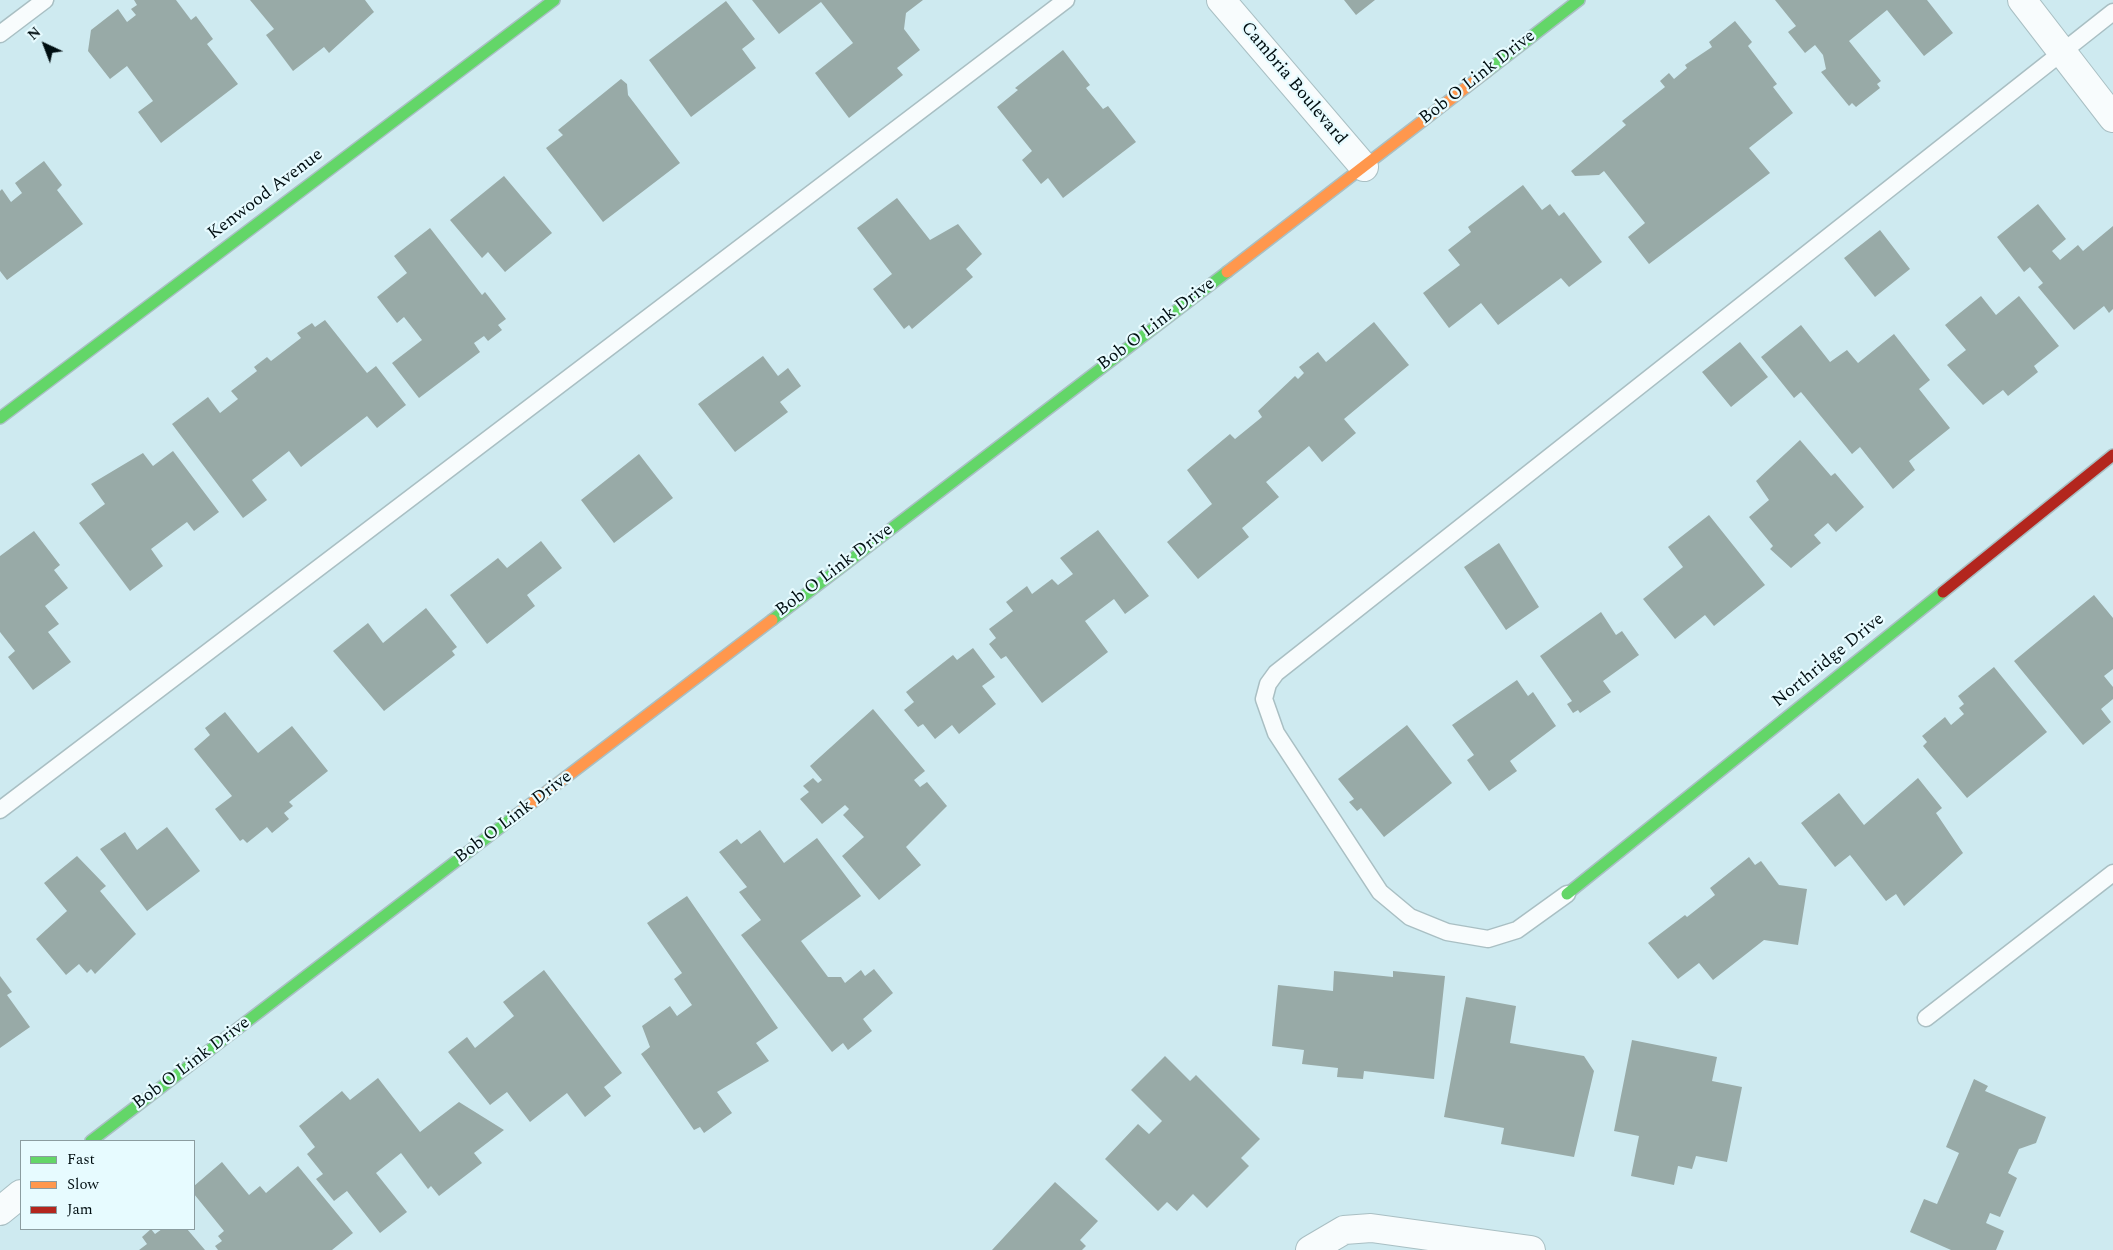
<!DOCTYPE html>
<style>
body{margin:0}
#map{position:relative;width:2113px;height:1250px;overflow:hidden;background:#ceeaf0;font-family:Spectral,serif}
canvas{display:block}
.legend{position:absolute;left:20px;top:1140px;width:175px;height:90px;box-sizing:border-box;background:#e7fbff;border:1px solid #8b9ca0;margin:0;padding:6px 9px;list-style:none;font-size:15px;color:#000e11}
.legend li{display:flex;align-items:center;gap:10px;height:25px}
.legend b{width:25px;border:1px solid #8b9ca0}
.north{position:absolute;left:20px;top:20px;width:50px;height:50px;-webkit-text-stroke:4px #e7fbff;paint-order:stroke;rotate:317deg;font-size:14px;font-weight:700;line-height:20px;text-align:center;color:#000e11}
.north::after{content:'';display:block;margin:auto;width:18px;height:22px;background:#000e11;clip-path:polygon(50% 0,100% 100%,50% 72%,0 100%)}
</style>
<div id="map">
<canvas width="2113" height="1250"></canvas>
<ul class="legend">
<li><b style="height:6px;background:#63d668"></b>Fast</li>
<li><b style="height:6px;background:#ff974d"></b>Slow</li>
<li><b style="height:6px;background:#b3261e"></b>Jam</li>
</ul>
<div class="north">N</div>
</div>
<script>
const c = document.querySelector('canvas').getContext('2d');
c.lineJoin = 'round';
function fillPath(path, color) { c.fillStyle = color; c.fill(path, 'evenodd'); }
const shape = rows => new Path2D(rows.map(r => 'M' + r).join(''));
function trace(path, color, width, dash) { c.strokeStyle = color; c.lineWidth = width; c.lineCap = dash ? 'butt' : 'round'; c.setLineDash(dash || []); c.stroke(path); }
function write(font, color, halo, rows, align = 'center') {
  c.font = font + ' Spectral,serif'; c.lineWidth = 4.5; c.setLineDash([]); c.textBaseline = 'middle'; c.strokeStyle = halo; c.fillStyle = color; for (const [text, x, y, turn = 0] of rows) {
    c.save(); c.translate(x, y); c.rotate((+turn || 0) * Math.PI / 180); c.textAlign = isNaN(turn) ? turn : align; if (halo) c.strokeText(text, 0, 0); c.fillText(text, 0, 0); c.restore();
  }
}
fillPath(shape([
 [134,0,176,0,191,20,196,16,213,39,207,44,238,84,161,143,138,112,153,101,127,66,110,79,88,51,91,30,118,9,127,22,136,15,131,9,137,5],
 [250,0,365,0,374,12,329,53,324,47,293,71,266,35,274,29],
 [752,0,923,0,906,13,904,29,920,50,897,68,903,75,849,118,815,73,853,43,821,2,779,34],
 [1344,0,1375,0,1356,15],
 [1775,0,1927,0,1953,33,1924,56,1887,10,1849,41,1881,81,1877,84,1880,88,1856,107,1852,103,1849,106,1821,72,1826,69,1823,55,1815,45,1805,53,1788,32,1796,26],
 [726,1,755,39,742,49,756,68,691,117,649,60],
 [1735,21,1752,42,1748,46,1777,84,1773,87,1793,113,1749,148,1770,173,1649,264,1628,237,1645,223,1604,171,1599,175,1575,176,1571,171,1626,125,1622,121,1665,87,1660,81,1669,73,1674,79,1687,68,1685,65,1712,47,1709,42],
 [1063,50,1090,85,1086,88,1103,109,1108,106,1136,142,1063,198,1048,178,1041,184,1022,160,1032,151,997,107,1018,90,1015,88],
 [621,79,627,84,628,95,680,163,603,222,546,148,563,135,558,130],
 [44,161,62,185,57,190,83,224,7,280,0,271,0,191,2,189,11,202,22,193,15,183],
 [504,176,552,233,505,272,488,252,482,258,450,220],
 [1523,185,1542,210,1550,204,1559,216,1564,212,1602,262,1569,287,1561,278,1498,325,1481,303,1449,328,1423,293,1460,265,1448,250,1471,232,1468,227],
 [897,198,930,240,958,224,982,254,966,269,973,277,912,329,909,325,904,329,873,289,892,274,857,228],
 [2038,204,2066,239,2052,251,2060,260,2078,245,2083,251,2113,226,2113,309,2109,313,2104,306,2074,330,2038,287,2043,283,2030,267,2024,272,1997,237],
 [430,228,482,295,485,292,506,319,498,325,502,330,488,341,484,336,474,343,480,352,419,398,392,363,422,340,404,317,397,323,377,297,407,273,394,256],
 [1880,230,1910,269,1875,297,1844,258],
 [1981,296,1996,315,2019,296,2059,346,2034,366,2038,372,2008,396,2003,390,1983,405,1947,365,1966,350,1945,325],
 [325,320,367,373,376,366,406,405,377,428,367,416,301,467,289,451,252,480,267,500,243,518,172,424,208,397,220,413,238,399,231,391,257,371,254,367,267,357,271,361,301,338,297,333,312,323,315,327],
 [1374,322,1409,365,1344,419,1356,433,1322,462,1309,446,1266,482,1279,497,1242,528,1249,537,1198,579,1167,542,1212,504,1187,470,1230,434,1235,439,1262,417,1258,411,1295,376,1298,379,1304,373,1299,367,1318,352,1326,362],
 [1801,325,1830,362,1847,350,1858,363,1894,334,1930,380,1919,389,1950,428,1909,461,1915,470,1893,489,1860,447,1852,454,1801,392,1794,398,1761,357],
 [1740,342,1768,377,1731,407,1702,372],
 [763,356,778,376,788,368,801,386,780,402,788,412,735,452,698,404],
 [1800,440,1831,476,1835,473,1864,507,1836,532,1828,523,1814,535,1821,543,1791,568,1770,549,1773,546,1749,517,1769,500,1756,481],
 [173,451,219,512,194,531,187,522,151,549,163,566,130,591,79,523,105,504,91,484,143,453,153,466],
 [639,454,673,498,614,543,581,500],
 [1709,515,1765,585,1714,626,1705,615,1675,639,1643,599,1683,567,1668,547],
 [1098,530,1149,596,1125,614,1114,599,1085,621,1108,652,1042,703,1006,656,1001,659,989,644,996,638,989,629,1013,611,1006,602,1027,586,1032,594,1052,579,1058,585,1073,574,1060,558],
 [34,531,60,565,54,570,68,588,45,606,59,624,48,632,71,662,33,690,8,657,15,651,0,632,0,556],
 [541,541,562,568,527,595,535,606,487,644,450,595,498,558,507,568],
 [1499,543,1539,607,1506,630,1464,567],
 [2094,595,2113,618,2113,669,2104,676,2113,687,2113,699,2101,709,2111,722,2083,745,2014,661],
 [426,608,457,647,452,651,455,655,384,711,333,651,368,623,383,643],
 [1601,612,1616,635,1622,631,1639,655,1603,681,1611,692,1580,713,1578,710,1573,713,1567,704,1572,701,1540,656],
 [973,648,995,677,982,686,996,704,959,734,952,725,935,739,923,724,918,727,904,710,914,702,906,692,953,655,957,660],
 [1994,667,2047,732,1967,798,1923,746,1927,742,1922,736,1945,717,1951,725,1964,714,1959,708,1964,704,1958,696],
 [1517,680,1528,696,1533,692,1556,726,1510,761,1517,771,1489,791,1467,760,1474,755,1452,725],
 [873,709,925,771,914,780,920,787,927,782,947,806,906,847,921,865,879,900,842,856,864,837,843,815,849,809,845,805,822,824,800,799,809,792,803,786,813,778,818,783,822,780,810,766],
 [225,712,258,753,292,726,328,771,289,802,293,806,284,813,289,819,272,833,267,827,247,843,243,839,240,841,215,809,232,796,194,749,210,735,205,728],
 [1407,725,1452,783,1384,837,1361,808,1357,811,1349,802,1354,799,1338,779],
 [1918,778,1942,808,1936,813,1963,853,1904,906,1896,894,1886,901,1850,855,1835,867,1801,823,1839,793,1864,825],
 [167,827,200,871,147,911,100,849,125,832,137,850],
 [760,830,784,863,817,838,861,896,801,941,828,977,841,977,845,983,861,970,865,976,874,969,893,993,863,1019,872,1031,848,1050,843,1043,832,1052,741,935,761,920,739,892,747,887,719,852,737,839,741,844],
 [77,856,106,886,100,891,136,934,95,974,91,969,87,973,79,964,66,975,36,939,67,911,44,883],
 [1749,857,1755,865,1761,861,1779,885,1807,889,1798,945,1764,940,1713,980,1699,963,1678,979,1648,943,1685,915,1687,917,1715,895,1710,888],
 [687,896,778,1028,756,1043,769,1061,717,1092,732,1113,704,1133,700,1127,694,1130,641,1054,650,1047,642,1026,670,1006,677,1016,692,1005,674,979,682,973,647,923],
 [544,970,622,1073,604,1087,611,1096,585,1117,567,1093,530,1122,507,1092,490,1105,448,1052,467,1037,475,1048,514,1016,503,1002],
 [1334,971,1393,977,1393,971,1445,976,1434,1079,1364,1071,1363,1079,1337,1077,1338,1068,1302,1064,1304,1050,1272,1046,1278,985,1333,991],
 [0,976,12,992,7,995,30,1027,0,1048],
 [1466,997,1516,1006,1510,1043,1584,1056,1594,1071,1574,1157,1501,1144,1504,1128,1444,1117],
 [1632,1040,1717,1057,1712,1081,1742,1087,1727,1162,1696,1156,1692,1169,1678,1166,1674,1185,1631,1176,1639,1136,1614,1131],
 [1165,1056,1190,1081,1196,1075,1260,1139,1241,1158,1249,1166,1207,1208,1193,1194,1177,1211,1167,1202,1158,1211,1105,1159,1138,1124,1149,1134,1162,1121,1131,1090],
 [378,1078,420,1132,459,1102,504,1130,474,1153,482,1163,439,1196,431,1186,428,1189,401,1153,376,1173,407,1212,380,1233,347,1191,334,1201,316,1179,323,1174,307,1154,315,1147,299,1126,342,1091,350,1100],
 [1974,1079,1988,1086,1985,1091,2046,1117,2036,1143,2019,1149,2008,1173,2017,1178,2000,1217,1990,1213,1986,1223,2004,1231,1996,1250,1951,1250,1910,1232,1924,1199,1937,1204,1959,1153,1946,1147],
 [222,1162,249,1195,260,1186,266,1193,298,1166,353,1233,332,1250,218,1250,215,1246,222,1241,218,1236,224,1231,194,1194,194,1186],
 [1055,1182,1098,1221,1080,1240,1086,1246,1082,1250,992,1250],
 [151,1229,155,1234,162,1229,187,1229,205,1250,139,1250,147,1244,142,1237]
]), '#98aaa7');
const lane = shape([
 [0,34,45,0],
 [0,810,1066,0],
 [1567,894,1517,930,1488,939,1447,932,1410,917,1380,892,1276,733,1264,699,1268,684,1276,673,2113,12],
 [1926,1018,2113,873]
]);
const street = shape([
 [1221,0,1364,167],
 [2022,0,2113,118],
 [0,1211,21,1194],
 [1310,1250,1344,1230,1371,1228,1531,1250]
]);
const fast = shape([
 [1486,72,1579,0],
 [0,418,554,0],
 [772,620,1227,272],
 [1567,894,1943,592],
 [91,1141,515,816]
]);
const slow = shape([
 [1227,272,1486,72],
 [515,816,772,620]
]);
const jam = shape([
 [1943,592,2113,455]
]);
trace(lane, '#a9bfc3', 19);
trace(street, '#a9bfc3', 30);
trace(fast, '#a9bfc3', 14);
trace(slow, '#a9bfc3', 14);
trace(jam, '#a9bfc3', 14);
trace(lane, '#f8fcfd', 16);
trace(street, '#f8fcfd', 28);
trace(fast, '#63d668', 11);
trace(slow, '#ff974d', 11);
trace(jam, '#b3261e', 11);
write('18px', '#000e11', '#e7fbff', [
 ["Bob O Link Drive",1478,78,-38],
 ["Cambria Boulevard",1293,84,50],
 ["Kenwood Avenue",266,195,-37],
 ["Bob O Link Drive",1157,325,-37],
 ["Bob O Link Drive",835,571,-37],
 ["Northridge Drive",1829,661,-39],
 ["Bob O Link Drive",514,818,-37],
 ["Bob O Link Drive",192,1064,-37]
]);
</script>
